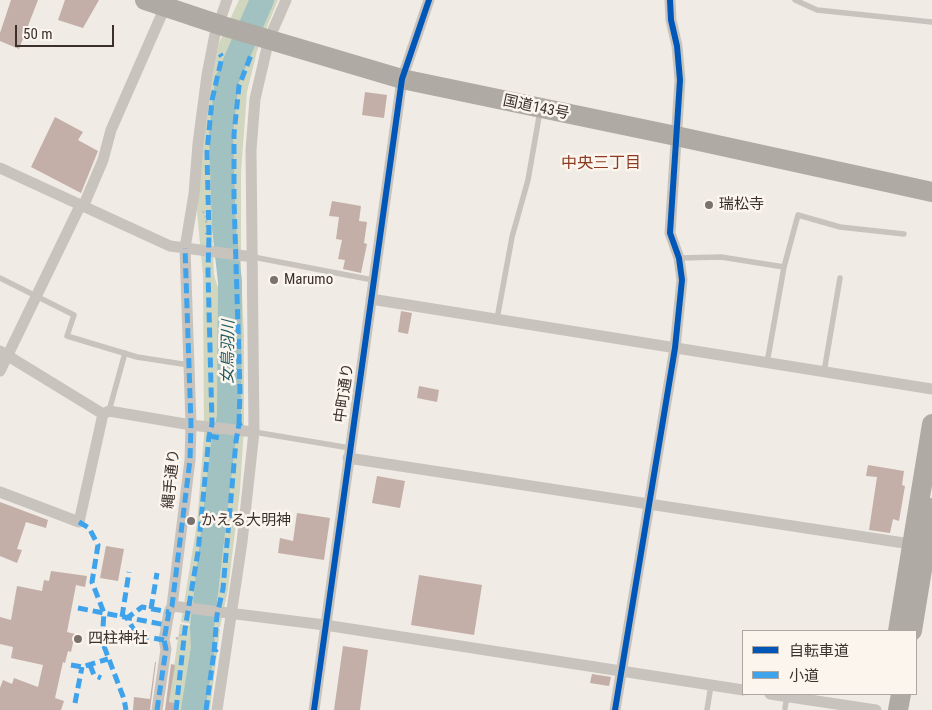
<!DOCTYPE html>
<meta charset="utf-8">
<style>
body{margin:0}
#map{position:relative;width:932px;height:710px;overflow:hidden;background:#f0ebe5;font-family:"Roboto Condensed","Noto Sans JP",sans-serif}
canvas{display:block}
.legend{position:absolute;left:742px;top:630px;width:175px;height:65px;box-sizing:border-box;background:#fbf5ee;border:1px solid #aea6a0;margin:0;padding:6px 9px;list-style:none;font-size:15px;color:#3b302b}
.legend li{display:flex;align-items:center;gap:10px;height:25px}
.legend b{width:25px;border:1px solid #aea6a0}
.scale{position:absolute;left:15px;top:25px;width:99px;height:22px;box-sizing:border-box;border:2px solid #3b302b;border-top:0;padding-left:6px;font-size:15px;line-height:18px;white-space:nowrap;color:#3b302b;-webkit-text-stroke:4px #fbf5ee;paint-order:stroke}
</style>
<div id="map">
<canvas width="932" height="710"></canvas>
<ul class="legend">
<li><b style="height:6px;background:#0057b8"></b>自転車道</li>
<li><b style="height:6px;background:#3fa3eb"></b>小道</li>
</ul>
<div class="scale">50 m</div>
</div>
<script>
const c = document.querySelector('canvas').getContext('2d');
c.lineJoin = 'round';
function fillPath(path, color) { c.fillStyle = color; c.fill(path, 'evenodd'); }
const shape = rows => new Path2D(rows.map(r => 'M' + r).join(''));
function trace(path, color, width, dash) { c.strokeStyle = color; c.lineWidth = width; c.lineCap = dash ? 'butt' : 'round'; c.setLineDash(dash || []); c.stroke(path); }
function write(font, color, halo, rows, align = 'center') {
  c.font = font + ' "Roboto Condensed","Noto Sans JP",sans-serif'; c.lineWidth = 5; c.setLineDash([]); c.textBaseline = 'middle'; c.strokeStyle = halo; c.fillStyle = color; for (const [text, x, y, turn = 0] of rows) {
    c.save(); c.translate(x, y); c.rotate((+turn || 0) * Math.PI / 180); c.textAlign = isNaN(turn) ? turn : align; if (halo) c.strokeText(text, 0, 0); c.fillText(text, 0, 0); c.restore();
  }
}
fillPath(shape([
 [239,0,255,0,235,35,216,98,212,227,214,275,222,301,225,343,220,421,215,437,204,553,193,597,192,624,181,622,197,523,204,435,203,275,197,212,201,153,208,95,219,43],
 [268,0,278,0,257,51,247,92,241,172,241,274,244,335,244,427,240,490,228,590,220,627,208,626,208,603,225,445,231,419,233,275,227,229,226,133,232,82,250,49,255,29],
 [180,624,192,626,194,638,189,669,192,685,188,710,168,710],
 [208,628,220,629,210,710,202,710,207,675]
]), '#d1d6bf');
trace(shape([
 [193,710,203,648,202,627,223,445,229,417,230,282,224,228,221,133,227,80,262,0]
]), '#a1c2c1', 24);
fillPath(shape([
 [11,0,38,0,19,49,0,41,0,33],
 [65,0,99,0,83,28,58,20],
 [365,92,387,95,384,118,362,115],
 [55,117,83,132,78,140,98,151,81,193,31,167],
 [332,201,361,206,359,221,367,222,364,243,367,244,361,273,343,269,345,260,338,259,342,240,336,239,339,217,329,216],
 [401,311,412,313,408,334,398,332],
 [419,386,439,390,437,402,417,398],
 [868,465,904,471,902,485,905,486,899,521,893,519,890,533,869,530,877,477,866,476],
 [377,476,405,481,400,508,372,503],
 [0,502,48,520,46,528,26,522,17,549,22,550,17,563,0,556],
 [297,513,330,518,324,560,278,553,280,538,293,541],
 [106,546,124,549,118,581,100,578],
 [51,571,87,576,85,587,76,585,67,632,75,634,71,652,68,651,65,663,63,662,55,698,64,701,61,710,0,710,0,688,3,680,12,684,14,678,38,687,43,665,11,658,13,647,0,644,0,617,11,620,17,586,42,591,44,580,49,581],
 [419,575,482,585,474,635,411,625],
 [343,646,368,650,360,710,334,710],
 [155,662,156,662,150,710,133,710,134,697,150,699],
 [171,664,175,665,169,702,179,704,178,710,165,710],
 [592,674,611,677,609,686,590,683]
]), '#c3afa7');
trace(shape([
 [203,211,206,217,207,232],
 [176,639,184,633]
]), '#c2bbb6', 2.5, [2.5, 2.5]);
trace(shape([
 [795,0,817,10,932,22],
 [253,257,373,280],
 [679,258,721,257,784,267],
 [0,278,74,315,67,336,137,357,189,365],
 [497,319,512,237,528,180,540,111],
 [767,363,784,267,798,215,840,227,904,234],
 [824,372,840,278],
 [109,411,125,353],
 [254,432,350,448],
 [785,708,787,696],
 [707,710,711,685]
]), '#c9c3be', 5.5);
trace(shape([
 [0,168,170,246,253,257],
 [83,207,103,160,111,130,165,7],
 [371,299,932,389],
 [0,351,103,414,79,522,0,492],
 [0,371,80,206],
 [103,414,109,411,191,425,254,432],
 [348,458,917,545],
 [172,606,325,625,743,690],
 [770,694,876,710],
 [157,710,166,649,164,640,169,612,172,606,190,460,191,425,185,248,194,194,198,144,207,75,215,34,227,0],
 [217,710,242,542,254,432,251,150,255,99,269,39,286,0],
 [314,710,402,79,429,0],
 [615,710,675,348,682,280,679,258,670,233,680,80,677,46,671,20,670,0]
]), '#c9c3be', 11);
trace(shape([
 [145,0,223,26,402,79,676,136,932,192],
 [898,631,932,424],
 [912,631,932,508],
 [898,710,901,694]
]), '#afaaa4', 20);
trace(shape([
 [209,235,207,152,212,100,222,57,220,54],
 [239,424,240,391,234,199,234,134,239,86,251,55],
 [209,436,220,438],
 [79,522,89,528,98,545,92,582,104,613,102,641,124,699,126,710],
 [78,608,166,625],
 [151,609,157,573],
 [122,617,129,572],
 [164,640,137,635,127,618,142,607,169,612],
 [214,652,217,615,223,589,236,441,239,424,242,423],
 [71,665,82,667,108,659],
 [90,665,94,675,101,678],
 [75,703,82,667],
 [157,710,166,649,164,640,169,612,172,606,190,460,191,425,185,248],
 [176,710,185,629,198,552,209,436,212,424,208,271,209,235,207,232],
 [206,710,214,652,217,649]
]), '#3fa3eb', 5, [10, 5]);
trace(shape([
 [314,710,402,79,429,0],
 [615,710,675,348,682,280,679,258,670,233,680,80,677,46,671,20,670,0]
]), '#0057b8', 6);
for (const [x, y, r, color] of [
 [709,205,5,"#7a716c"],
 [274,280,5,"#7a716c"],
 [191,521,5,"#7a716c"],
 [78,639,5,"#7a716c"]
]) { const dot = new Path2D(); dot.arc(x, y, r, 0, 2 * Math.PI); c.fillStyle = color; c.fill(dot); trace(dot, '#fbf5ee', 2); }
write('15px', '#3b302b', '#fbf5ee', [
 ["国道143号",536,108,12],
 ["中町通り",345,393,-82],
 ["縄手通り",172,479,-84]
]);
write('15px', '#3b302b', '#fbf5ee', [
 ["瑞松寺",719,205],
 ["Marumo",284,280],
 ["かえる大明神",201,521],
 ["四柱神社",88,639]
], 'left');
write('16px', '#8c3b22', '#fbf5ee', [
 ["中央三丁目",601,164]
]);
write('italic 16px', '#1f5a5e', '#fbf5ee', [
 ["女鳥羽川",229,352,-89]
]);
</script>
